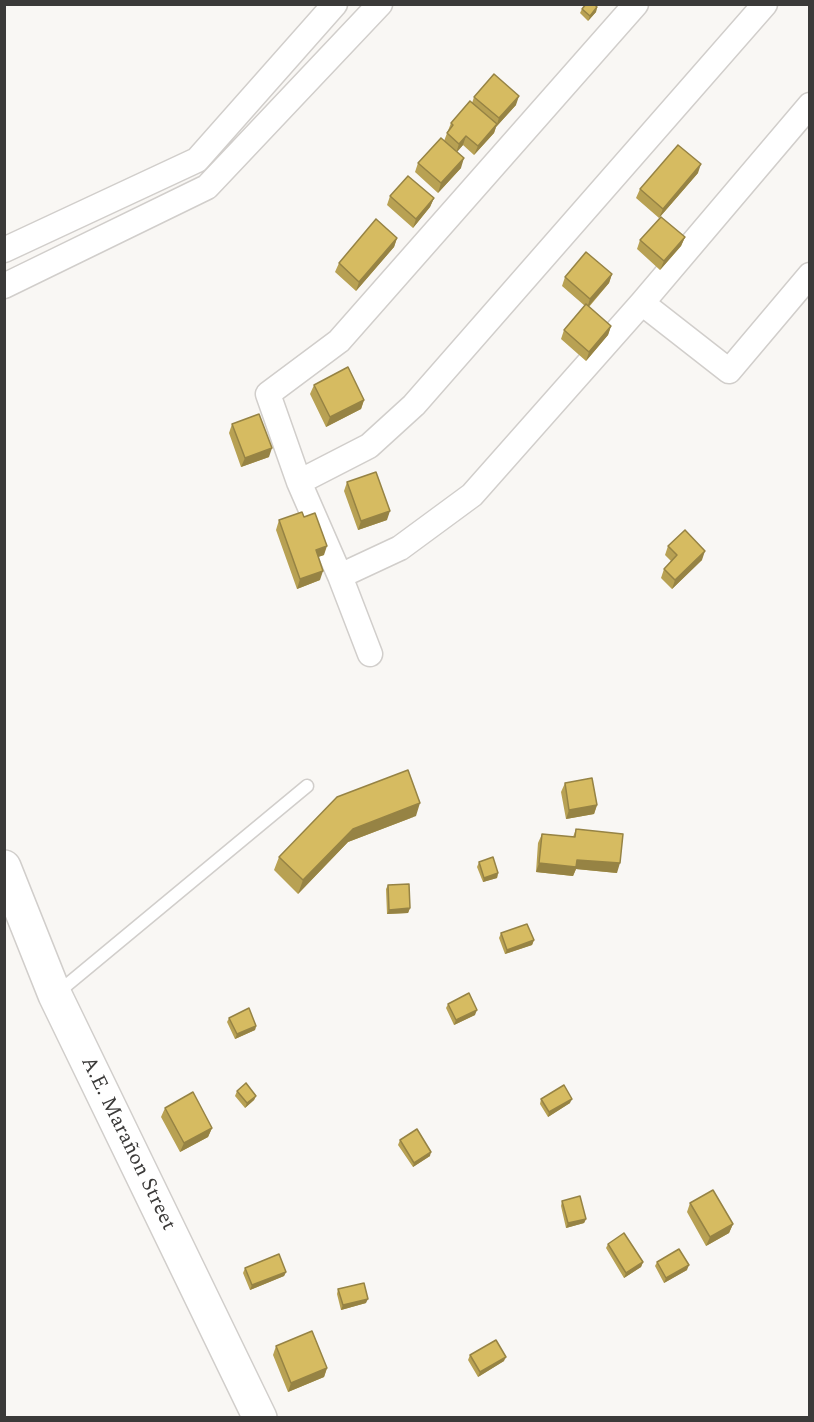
<!DOCTYPE html>
<meta charset="utf-8">
<style>
body{margin:0}
#map{position:relative;width:814px;height:1422px;overflow:hidden;background:#f9f7f4;font-family:Spectral,serif}
canvas{display:block}
.frame{position:absolute;inset:0;border:6px solid #3b3a39;pointer-events:none}
</style>
<div id="map">
<canvas width="814" height="1422"></canvas>
<div class="frame"></div>
</div>
<script>
const c = document.querySelector('canvas').getContext('2d');
c.lineJoin = 'round';
const shape = rows => new Path2D(rows.map(r => 'M' + r).join(''));
function trace(path, color, width, dash) { c.strokeStyle = color; c.lineWidth = width; c.lineCap = dash ? 'butt' : 'round'; c.setLineDash(dash || []); c.stroke(path); }
function fillPath(path, color) { c.fillStyle = color; c.fill(path, 'evenodd'); }
function write(font, color, halo, rows, align = 'center') {
  c.font = font + ' Spectral,serif'; c.lineWidth = 4.5; c.setLineDash([]); c.textBaseline = 'middle'; c.strokeStyle = halo; c.fillStyle = color; for (const [text, x, y, turn = 0] of rows) {
    c.save(); c.translate(x, y); c.rotate((+turn || 0) * Math.PI / 180); c.textAlign = isNaN(turn) ? turn : align; if (halo) c.strokeText(text, 0, 0); c.fillText(text, 0, 0); c.restore();
  }
}
const service = shape([
 [56,994,307,786]
]);
const minor = shape([
 [636,4,339,341,268,394,299,482,340,576,400,548,472,495,642,303,810,105],
 [4,250,197,160,335,4],
 [4,286,207,187,380,4],
 [642,303,729,371,810,275],
 [299,482,369,446,414,405,765,4],
 [340,576,370,654]
]);
const secondary = shape([
 [4,867,55,995,260,1418]
]);
trace(service, '#d1cecb', 15);
trace(minor, '#d1cecb', 27);
trace(secondary, '#d1cecb', 36);
trace(service, '#fff', 12);
trace(minor, '#fff', 24);
trace(secondary, '#fff', 33);
fillPath(shape([
 [597,7,596,12,588,21,580,13,582,9],
 [474,97,516,105,496,127,494,133,474,155,463,145,457,152,461,168,438,193,415,172,418,163,444,141,451,123,472,103],
 [698,173,659,218,636,198,640,189],
 [390,196,434,198,430,207,413,228,387,205],
 [685,237,681,246,660,270,637,249,640,240],
 [397,238,394,247,356,291,335,272,339,263],
 [612,274,609,283,589,307,611,326,608,335,586,361,561,339,564,330,585,306,562,286,565,277],
 [314,385,364,400,361,409,326,427,310,394],
 [232,424,269,457,241,467,229,433],
 [347,482,387,520,358,530,344,491],
 [304,517,324,555,318,557,320,580,297,589,276,530,279,520],
 [668,546,702,560,672,589,661,578,664,569,671,561,665,555],
 [565,783,597,805,594,814,566,819,561,792],
 [416,816,348,842,298,894,274,870,279,857],
 [576,829,617,873,576,869,573,876,536,872,538,843,542,834,573,837],
 [479,862,498,873,497,878,483,882,477,867],
 [388,885,410,908,408,913,387,914,386,889],
 [501,933,534,940,532,945,505,954,499,938],
 [448,1004,475,1015,454,1025,446,1008],
 [229,1018,256,1026,255,1030,235,1039,227,1022],
 [237,1091,256,1096,254,1100,245,1108,235,1096],
 [541,1099,570,1103,548,1117,540,1104],
 [165,1108,212,1128,208,1137,180,1152,161,1117],
 [400,1140,430,1156,413,1167,398,1145],
 [562,1201,586,1219,584,1223,566,1228,561,1206],
 [690,1203,733,1224,729,1233,706,1246,687,1212],
 [608,1244,643,1262,641,1267,624,1278,606,1248],
 [657,1262,687,1270,664,1283,655,1266],
 [245,1268,286,1272,284,1276,250,1290,243,1273],
 [338,1289,366,1303,341,1310,337,1294],
 [276,1346,327,1368,324,1377,288,1392,273,1355],
 [470,1355,504,1361,478,1377,468,1360]
]), '#b8a153');
fillPath(shape([
 [597,7,596,12,588,21,590,16],
 [519,96,516,105,496,127,494,133,474,155,478,146,497,124,499,118],
 [466,136,463,145,456,153,459,144],
 [464,158,461,168,438,193,441,183],
 [701,164,698,173,659,218,663,209],
 [434,198,430,207,413,228,416,219],
 [685,237,681,246,660,270,664,261],
 [397,238,394,247,356,291,359,282],
 [612,274,609,283,587,308,590,299],
 [611,326,608,335,586,361,589,352],
 [364,400,361,409,326,427,330,417],
 [272,448,269,457,241,467,245,458],
 [390,511,387,520,358,530,361,521],
 [327,546,324,555,312,559,316,550],
 [705,551,702,560,672,589,675,580],
 [323,571,320,580,297,589,300,579],
 [420,803,416,816,348,842,298,894,303,880,353,829],
 [597,805,594,814,566,819,569,810],
 [577,860,620,863,617,873,576,869,573,876,536,872,539,863],
 [498,873,497,878,483,882,484,878],
 [410,908,408,913,387,914,389,910],
 [534,940,532,945,505,954,507,950],
 [477,1010,475,1015,454,1025,456,1020],
 [256,1026,255,1030,235,1039,237,1034],
 [256,1096,254,1100,245,1108,247,1103],
 [572,1099,570,1103,548,1117,549,1112],
 [212,1128,208,1137,180,1152,184,1143],
 [431,1152,430,1156,413,1167,414,1163],
 [586,1219,584,1223,566,1228,568,1223],
 [733,1224,729,1233,706,1246,710,1237],
 [643,1262,641,1267,624,1278,626,1273],
 [689,1265,687,1270,664,1283,666,1278],
 [286,1272,284,1276,250,1290,252,1285],
 [368,1299,366,1303,341,1310,343,1305],
 [506,1357,504,1361,478,1377,480,1372],
 [327,1368,324,1377,288,1392,291,1383]
]), '#968344');
const building = shape([
 [586,4,594,4,597,7,590,16,582,9,586,4],
 [494,74,519,96,499,118,474,97,494,74],
 [470,101,497,124,478,146,466,136,459,144,447,133,453,125,451,123,470,101],
 [441,138,464,158,441,183,418,163,441,138],
 [678,145,701,164,663,209,640,189,678,145],
 [408,176,434,198,416,219,390,196,408,176],
 [661,217,685,237,664,261,640,240,661,217],
 [376,219,397,238,359,282,339,263,376,219],
 [586,252,612,274,590,299,565,277,586,252],
 [586,304,611,326,589,352,564,330,586,304],
 [348,367,364,400,330,417,314,385,348,367],
 [259,414,272,448,245,458,232,424,259,414],
 [376,472,390,511,361,521,347,482,376,472],
 [302,512,304,517,315,513,327,546,316,550,323,571,300,579,279,520,302,512],
 [685,530,705,551,675,580,664,569,677,555,668,546,685,530],
 [408,770,420,803,353,829,303,880,279,857,337,797,408,770],
 [592,778,597,805,569,810,565,783,592,778],
 [576,829,623,834,620,863,577,860,576,867,539,863,542,834,575,837,576,829],
 [493,857,498,873,484,878,479,862,493,857],
 [409,884,410,908,389,910,388,885,409,884],
 [527,924,534,940,507,950,501,933,527,924],
 [469,993,477,1010,456,1020,448,1004,469,993],
 [249,1008,256,1026,237,1034,229,1018,249,1008],
 [246,1083,256,1096,247,1103,237,1091,246,1083],
 [564,1085,572,1099,549,1112,541,1099,564,1085],
 [193,1092,212,1128,184,1143,165,1108,193,1092],
 [417,1129,431,1152,414,1163,400,1140,417,1129],
 [713,1190,733,1224,710,1237,690,1203,713,1190],
 [580,1196,586,1219,568,1223,562,1201,580,1196],
 [624,1233,643,1262,626,1273,608,1244,624,1233],
 [679,1249,689,1265,666,1278,657,1262,679,1249],
 [279,1254,286,1272,252,1285,245,1268,279,1254],
 [364,1283,368,1299,343,1305,338,1289,364,1283],
 [312,1331,327,1368,291,1383,276,1346,312,1331],
 [496,1340,506,1357,480,1372,470,1355,496,1340]
]);
fillPath(building, '#d6bb61');
trace(building, '#968344', 1.5);
write('21px', '#3b3a39', '#fff', [
 ["A.E. Marañon Street",127,1144,64]
]);
</script>
